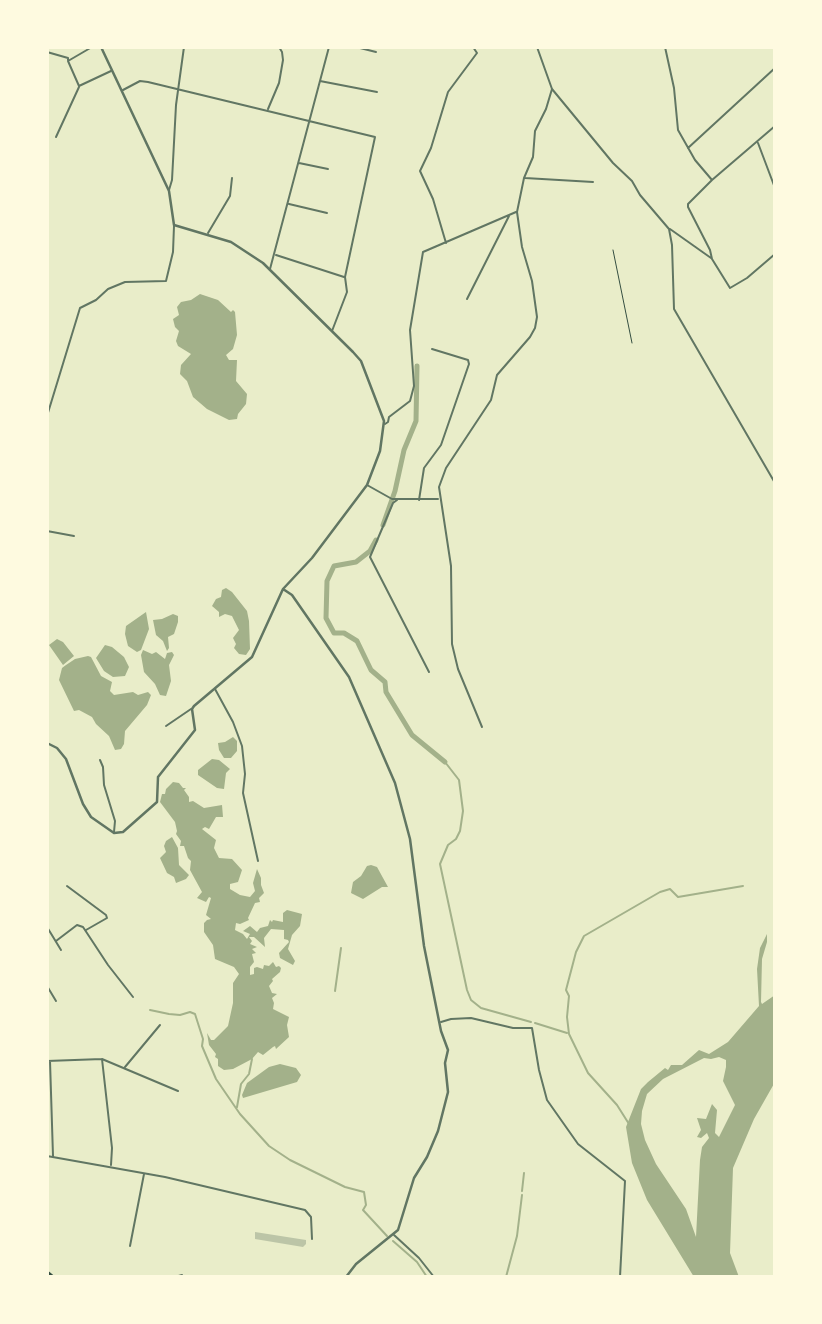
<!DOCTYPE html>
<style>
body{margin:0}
#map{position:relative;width:822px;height:1324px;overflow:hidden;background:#e9edc9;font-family:"Exo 2",sans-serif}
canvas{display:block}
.frame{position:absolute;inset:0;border:49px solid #fefae0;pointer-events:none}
</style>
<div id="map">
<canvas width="822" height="1324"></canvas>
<div class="frame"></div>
</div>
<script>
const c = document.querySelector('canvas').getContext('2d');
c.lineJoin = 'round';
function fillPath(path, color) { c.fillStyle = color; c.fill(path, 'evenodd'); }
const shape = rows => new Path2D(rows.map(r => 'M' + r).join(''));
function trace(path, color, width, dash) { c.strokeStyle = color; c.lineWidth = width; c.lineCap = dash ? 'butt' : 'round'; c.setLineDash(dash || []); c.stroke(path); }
fillPath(shape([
 [200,294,218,300,231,312,233,310,235,312,237,335,233,349,226,355,229,360,237,360,236,381,247,394,246,404,238,414,237,419,229,420,207,409,193,397,187,381,180,374,181,365,191,354,178,346,176,341,179,331,175,327,173,319,179,315,177,307,181,302,191,300],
 [226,588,232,592,247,611,249,621,250,649,246,655,239,654,234,648,236,644,233,638,239,630,232,616,225,614,219,617,219,612,212,606,216,599,221,597,222,590],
 [146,612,149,629,141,650,137,652,128,646,125,634,126,626],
 [173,614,178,616,178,622,174,634,168,637,169,648,167,651,163,641,156,635,153,620,162,619],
 [57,639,63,642,74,656,63,665,49,645],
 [105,645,112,647,124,657,129,667,125,676,113,677,104,671,96,658],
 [143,650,152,654,156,652,165,659,167,653,172,652,174,655,169,665,171,681,166,696,160,695,155,684,144,672,141,655],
 [88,656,91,657,101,676,112,682,110,691,114,695,133,692,138,695,148,692,151,695,147,705,125,731,124,744,121,749,115,750,109,736,96,724,92,717,79,710,74,711,59,680,62,668,66,665,75,659],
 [233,737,237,741,237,751,231,758,224,758,219,750,218,743,225,742],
 [212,759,219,760,230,769,226,773,224,789,217,788,198,775,198,770],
 [173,782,179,783,183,788,186,788,184,790,189,797,189,802,193,801,204,808,222,805,223,817,216,817,209,829,205,827,202,829,216,840,214,848,219,858,232,859,242,870,238,882,230,884,230,889,240,895,250,897,255,891,253,883,257,869,261,878,261,885,264,893,259,898,260,902,255,903,248,918,249,920,240,924,236,923,235,930,243,934,247,939,250,934,243,931,250,926,257,932,260,928,268,926,270,920,272,922,273,920,283,922,283,913,287,910,302,914,300,926,292,935,288,949,295,961,293,965,280,958,279,953,289,942,288,940,284,939,284,930,271,929,264,938,265,947,254,937,249,937,252,941,250,944,257,947,252,949,256,953,252,954,254,962,250,967,250,975,254,974,254,968,257,967,263,969,264,965,269,966,273,962,276,967,279,966,281,968,280,972,272,979,273,981,269,986,272,993,277,994,272,998,274,1003,273,1009,289,1017,287,1025,289,1037,276,1049,275,1046,273,1047,263,1055,258,1052,252,1059,233,1069,224,1070,218,1066,218,1059,215,1057,216,1054,209,1045,207,1033,211,1040,214,1040,228,1026,233,1003,233,983,239,974,234,967,215,959,213,945,204,932,204,923,207,920,211,919,206,915,211,898,209,897,206,902,197,898,202,892,190,870,191,861,188,858,184,846,180,846,181,841,176,834,177,831,175,822,160,802,162,794,165,794,166,789],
 [172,837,178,848,179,865,189,875,186,879,176,883,174,877,167,873,160,858,166,852,164,846,166,841],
 [371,865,377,867,388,887,382,887,363,899,351,893,353,882,361,876,367,866],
 [767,934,767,942,762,959,761,1002,762,1004,775,995,775,1082,754,1119,733,1168,730,1253,739,1277,694,1277,647,1200,632,1163,626,1127,641,1089,648,1082,665,1068,668,1070,671,1065,682,1065,699,1050,709,1054,728,1042,759,1006,757,969,760,948],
 [719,1057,726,1060,726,1067,723,1081,735,1105,719,1137,715,1133,717,1110,712,1104,706,1119,697,1118,701,1130,697,1137,701,1138,707,1133,709,1138,702,1147,700,1160,696,1237,686,1209,656,1164,645,1140,641,1124,642,1111,647,1094,663,1079,704,1058,711,1059],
 [280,1064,296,1068,301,1075,297,1082,243,1098,242,1095,247,1083,269,1067]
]), '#a3b18a');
trace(shape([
 [445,762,459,780,463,811,460,831,456,839,448,845,440,864,467,990,471,1000,481,1008,531,1022],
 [335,991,341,948],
 [150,1010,169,1014,180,1015,190,1012,195,1014,203,1039,202,1046,216,1079,240,1114,269,1146,290,1160,345,1187,364,1192,366,1205,363,1210,387,1236],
 [535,1023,567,1033],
 [237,1107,241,1084,249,1074,252,1059],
 [629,1124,617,1105,588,1073,569,1034,567,1017,569,996,566,990,576,952,584,936,660,892,670,889,678,897,743,886],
 [522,1191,524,1173],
 [393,1241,417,1262,427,1277],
 [506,1277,517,1236,522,1195]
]), '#a3b18a', 2);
trace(shape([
 [383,525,395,491,404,450,416,421,417,366],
 [376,540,370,551,356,562,334,566,327,581,326,618,334,633,344,633,357,641,371,670,385,682,386,692,412,735,445,762]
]), '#a3b18a', 5);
fillPath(shape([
 [255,1232,306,1240,306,1244,303,1247,255,1239]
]), '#bcc5a7');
trace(shape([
 [613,250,632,343]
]), '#344e41', 1);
trace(shape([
 [92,47,68,61,79,86,111,71],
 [356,47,376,52],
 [537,47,552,89,613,163,632,181,640,195,669,229,672,245,674,309,775,483],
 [665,47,674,88,678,130,695,160,712,180],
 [47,52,68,58,68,60],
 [320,81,377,92],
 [123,90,140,81,148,82,375,137,345,277,347,292,332,331],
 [268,109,279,83,283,60,282,52,279,47],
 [775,126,712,180,688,204,688,207,710,250,712,259,730,288,747,278,775,254],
 [56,137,79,87],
 [758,143,775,188],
 [688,148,775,68],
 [299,163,328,169],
 [525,178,593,182],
 [169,190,172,180,176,105,184,47],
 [289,204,327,213],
 [670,229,711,258],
 [208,233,230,196,232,178],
 [446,243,433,199,420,171,431,148,448,92,477,53,473,47],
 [276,255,344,277],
 [270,269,329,47],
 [467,299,509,216],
 [47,416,80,308,96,300,108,289,125,282,166,281,173,252,174,226],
 [385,424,388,422,389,417,410,401,414,386,410,330,423,252,516,212],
 [367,485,392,499,438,499],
 [397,500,393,503,370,557,429,672],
 [419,500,424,468,441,445,469,364,468,360,432,349],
 [47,531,74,536],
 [215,689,233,722,242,746,245,774,243,793,258,861],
 [166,726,191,709],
 [482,727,458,669,452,644,451,566,439,487,446,468,491,400,497,375,530,337,535,328,537,317,532,281,522,247,517,212,524,178,533,157,535,131,546,109,552,89],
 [100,760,103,767,104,785,115,821,114,832],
 [67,886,106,915,107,918,86,930],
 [47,927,61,950],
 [56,941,77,925,83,927,108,965,133,997],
 [47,986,56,1001],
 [441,1022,451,1019,471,1018,513,1028,532,1028,539,1070,547,1100,578,1144,625,1181,620,1277],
 [102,1059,112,1148,111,1165],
 [47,1061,102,1059,178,1091],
 [50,1061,53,1156],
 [125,1067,160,1025],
 [47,1156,165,1177,305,1210,311,1217,312,1239],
 [394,1235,419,1258,434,1277],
 [130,1246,144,1174],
 [175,1277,182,1275]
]), '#617663', 2);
trace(shape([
 [101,47,169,191,174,225,231,242,263,263,353,352,361,361,384,421,380,451,367,485,312,558,283,589,292,595,349,677,395,783,410,839,424,946,441,1031,448,1050,445,1063,448,1092,438,1131,427,1157,414,1178,398,1230,356,1264,346,1277],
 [47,743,57,748,66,759,83,804,91,817,114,833,123,832,157,802,158,777,195,730,192,709,194,706,252,657,283,589]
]), '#617663', 2.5);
trace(shape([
 [47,1272,53,1277]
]), '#344e41', 3.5);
</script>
